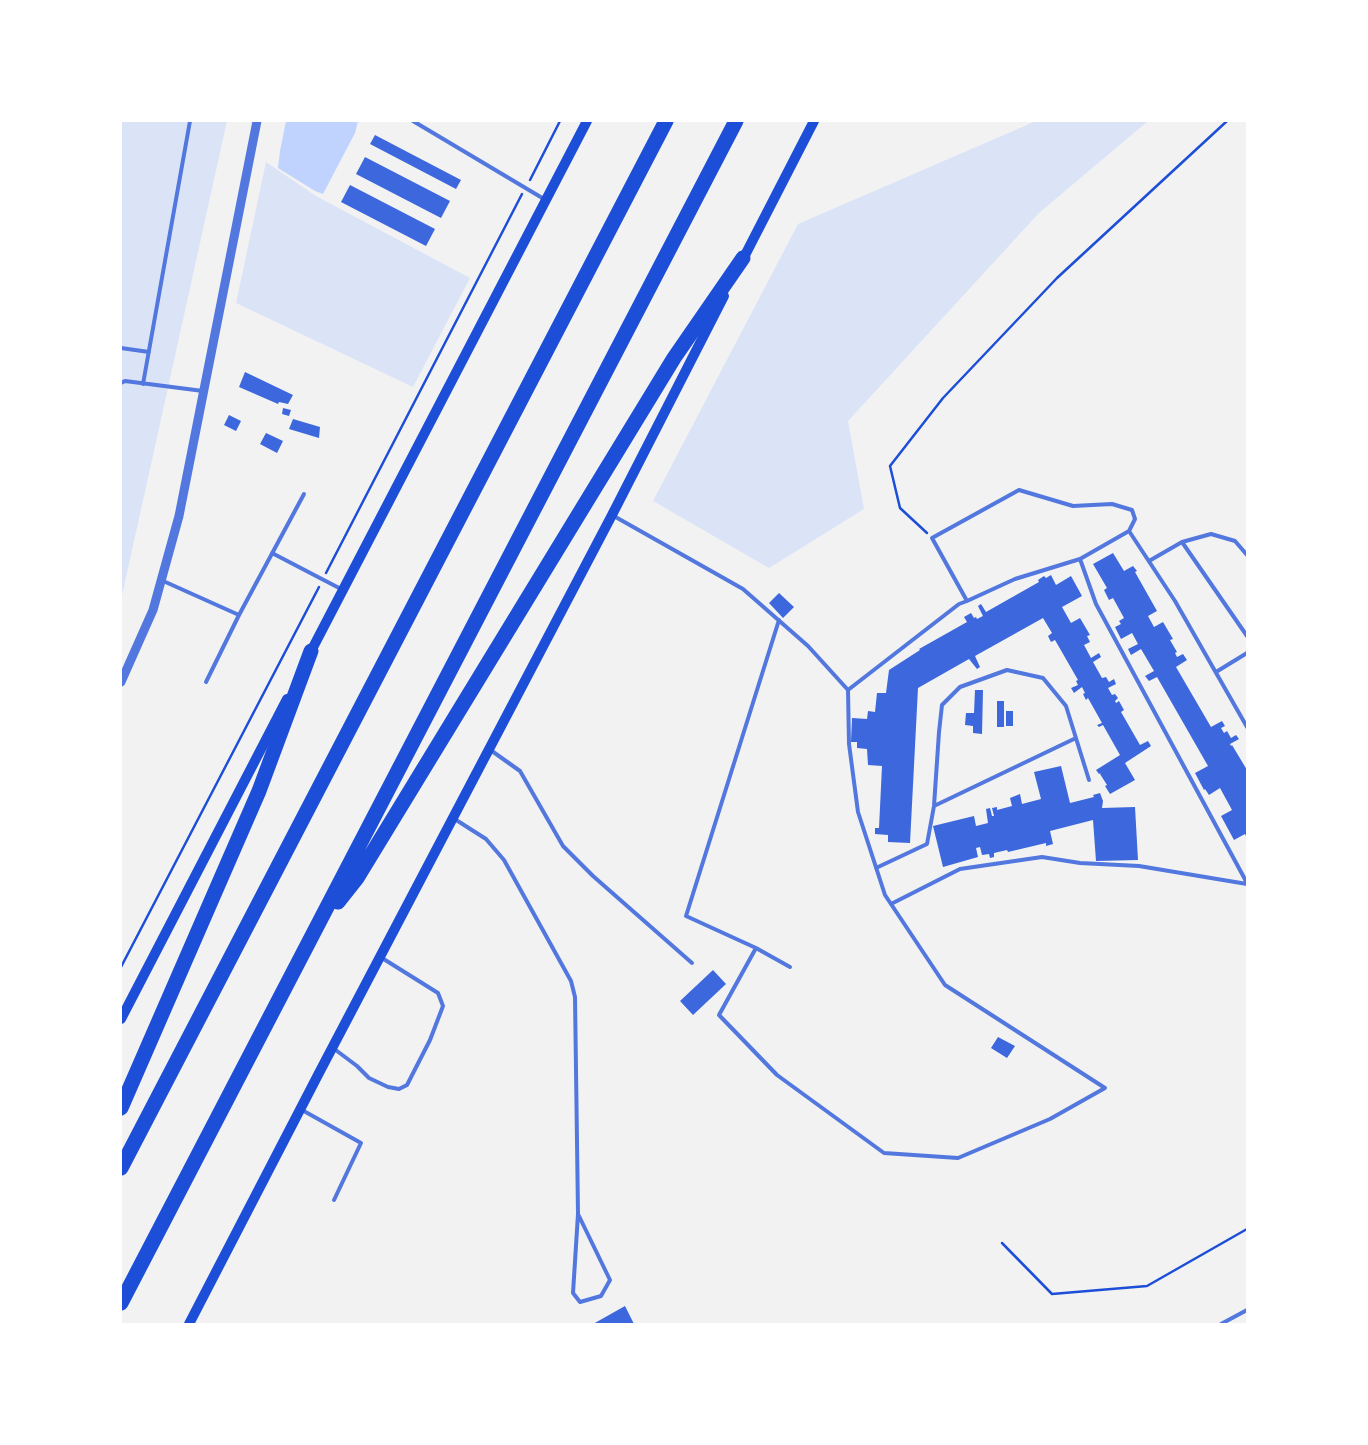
<!DOCTYPE html>
<style>
body{margin:0}
#map{position:relative;width:1368px;height:1445px;overflow:hidden;background:#f2f2f2;font-family:"Titillium Web",sans-serif}
canvas{display:block}
.frame{position:absolute;inset:0;border:122px solid #fff;pointer-events:none}
</style>
<div id="map">
<canvas width="1368" height="1445"></canvas>
<div class="frame"></div>
</div>
<script>
const c = document.querySelector('canvas').getContext('2d');
c.lineJoin = 'round';
function fillPath(path, color) { c.fillStyle = color; c.fill(path, 'evenodd'); }
const shape = rows => new Path2D(rows.map(r => 'M' + r).join(''));
function trace(path, color, width, dash) { c.strokeStyle = color; c.lineWidth = width; c.lineCap = dash ? 'butt' : 'round'; c.setLineDash(dash || []); c.stroke(path); }
fillPath(shape([
 [121,121,227,121,121,600],
 [1036,121,1148,121,1039,213,848,421,864,509,769,568,653,501,798,224],
 [266,162,316,196,470,278,413,387,236,303]
]), '#dbe4f7');
fillPath(shape([
 [286,121,358,121,355,133,323,194,315,191,278,168,280,151]
]), '#bfd3fe');
fillPath(shape([
 [375,135,461,180,456,189,370,144],
 [365,157,450,201,441,218,356,174],
 [350,185,435,229,426,246,341,202],
 [245,372,293,395,288,404,279,402,278,404,239,387],
 [283,408,291,410,289,416,282,414],
 [229,415,241,421,236,431,224,425],
 [293,419,320,427,319,438,289,429],
 [266,433,283,441,277,453,260,444],
 [1113,553,1124,571,1133,566,1137,571,1135,572,1157,611,1148,616,1154,627,1163,622,1173,639,1170,640,1177,652,1175,653,1177,657,1183,654,1187,660,1176,667,1211,727,1222,721,1225,726,1221,728,1224,733,1227,731,1231,738,1236,735,1239,739,1230,744,1231,746,1232,745,1247,770,1247,838,1245,834,1234,840,1221,816,1232,810,1220,788,1209,795,1205,789,1204,790,1195,773,1208,766,1157,677,1149,681,1145,676,1154,671,1141,649,1131,655,1128,649,1138,644,1132,633,1121,639,1115,627,1121,624,1119,621,1124,618,1113,598,1109,600,1104,590,1107,588,1093,564],
 [1051,575,1056,585,1071,576,1082,596,1062,607,1071,623,1080,618,1090,635,1087,636,1090,642,1084,645,1091,658,1099,653,1101,657,1093,662,1102,678,1106,677,1109,682,1114,679,1116,684,1108,688,1112,695,1115,694,1118,698,1115,701,1116,703,1119,701,1124,710,1121,712,1140,745,1148,741,1151,746,1125,763,1135,780,1110,794,1105,786,1107,785,1100,774,1101,773,1099,774,1096,770,1120,755,1103,725,1099,727,1097,725,1102,723,1088,698,1086,700,1083,694,1085,693,1082,687,1074,693,1071,688,1078,685,1076,681,1078,680,1055,640,1051,642,1048,636,1052,633,1043,618,975,656,980,667,977,669,969,659,918,688,910,843,888,842,888,835,875,834,875,828,879,828,882,766,868,765,867,749,857,748,857,742,851,742,852,718,867,719,868,711,875,712,877,693,886,693,889,670,920,650,919,649,967,622,964,617,971,613,974,618,976,617,977,619,983,616,978,606,981,604,986,612,1039,582,1038,580,1044,576,1046,578],
 [779,593,794,607,783,618,769,603],
 [975,690,983,690,982,734,973,733,973,726,965,725,966,713,974,713],
 [997,701,1004,701,1004,727,997,727],
 [1006,711,1013,711,1013,726,1006,726],
 [1061,766,1070,803,1094,797,1093,795,1100,793,1103,801,1102,808,1135,807,1138,860,1096,861,1093,820,1050,831,1053,844,1046,846,1046,843,1008,852,1007,850,994,853,994,857,990,858,989,854,982,855,980,847,976,848,978,857,943,867,933,826,974,816,976,826,988,823,986,809,990,808,992,816,994,816,992,808,997,807,997,810,1012,806,1010,798,1020,794,1022,804,1041,799,1034,772],
 [713,970,726,984,693,1015,680,1001],
 [998,1037,1015,1046,1007,1058,991,1048],
 [625,1306,634,1324,593,1324]
]), '#3d67dc');
trace(shape([
 [530,180,560,121],
 [927,533,900,508,890,466,943,398,1057,278,1227,121],
 [326,573,522,194],
 [121,967,319,587],
 [1002,1243,1052,1294,1147,1286,1247,1229]
]), '#1d4ed8', 2.5);
trace(shape([
 [413,121,544,199],
 [121,348,149,352],
 [121,383,125,381,203,391],
 [143,384,190,121],
 [612,515,743,589,808,646,848,690,849,744,858,812,885,895,945,985,1105,1088,1050,1119,958,1158,884,1153,777,1075,719,1015,756,948],
 [1182,542,1247,636],
 [272,553,341,589],
 [1080,559,1096,604,1247,883],
 [1149,561,1182,542,1211,534,1235,541,1247,555],
 [161,580,239,615,206,682],
 [967,601,932,538,1019,490,1073,506,1112,504,1132,510,1135,519,1129,531],
 [239,615,304,494],
 [779,620,686,916,756,948,790,967],
 [1216,672,1247,653],
 [848,690,959,604,967,601,1015,579,1080,559,1129,531,1175,601,1247,727],
 [489,749,520,771,563,846,593,876,692,963],
 [934,806,1076,738],
 [453,818,486,839,504,860,571,981,575,997,578,1214,610,1280,601,1296,580,1302,573,1293,578,1214],
 [876,868,927,844,934,806,939,732,942,705,960,687,1007,670,1043,678,1066,706,1089,780],
 [891,904,960,869,1042,857,1080,863,1139,866,1247,884],
 [333,1048,357,1066,369,1078,388,1087,399,1089,407,1085,430,1040,443,1006,438,993,382,958],
 [302,1110,361,1143,334,1200],
 [1221,1324,1247,1310]
]), '#5277de', 4);
trace(shape([
 [121,682,153,610,179,516,257,121]
]), '#5277de', 9);
trace(shape([
 [741,263,814,121],
 [308,657,587,121],
 [121,1019,287,699],
 [189,1324,319,1073,612,515,724,296]
]), '#1d4ed8', 10);
trace(shape([
 [338,902,357,878,674,358,743,258],
 [121,1108,259,791,311,651],
 [121,1168,666,121],
 [121,1303,736,121]
]), '#1d4ed8', 15);
</script>
